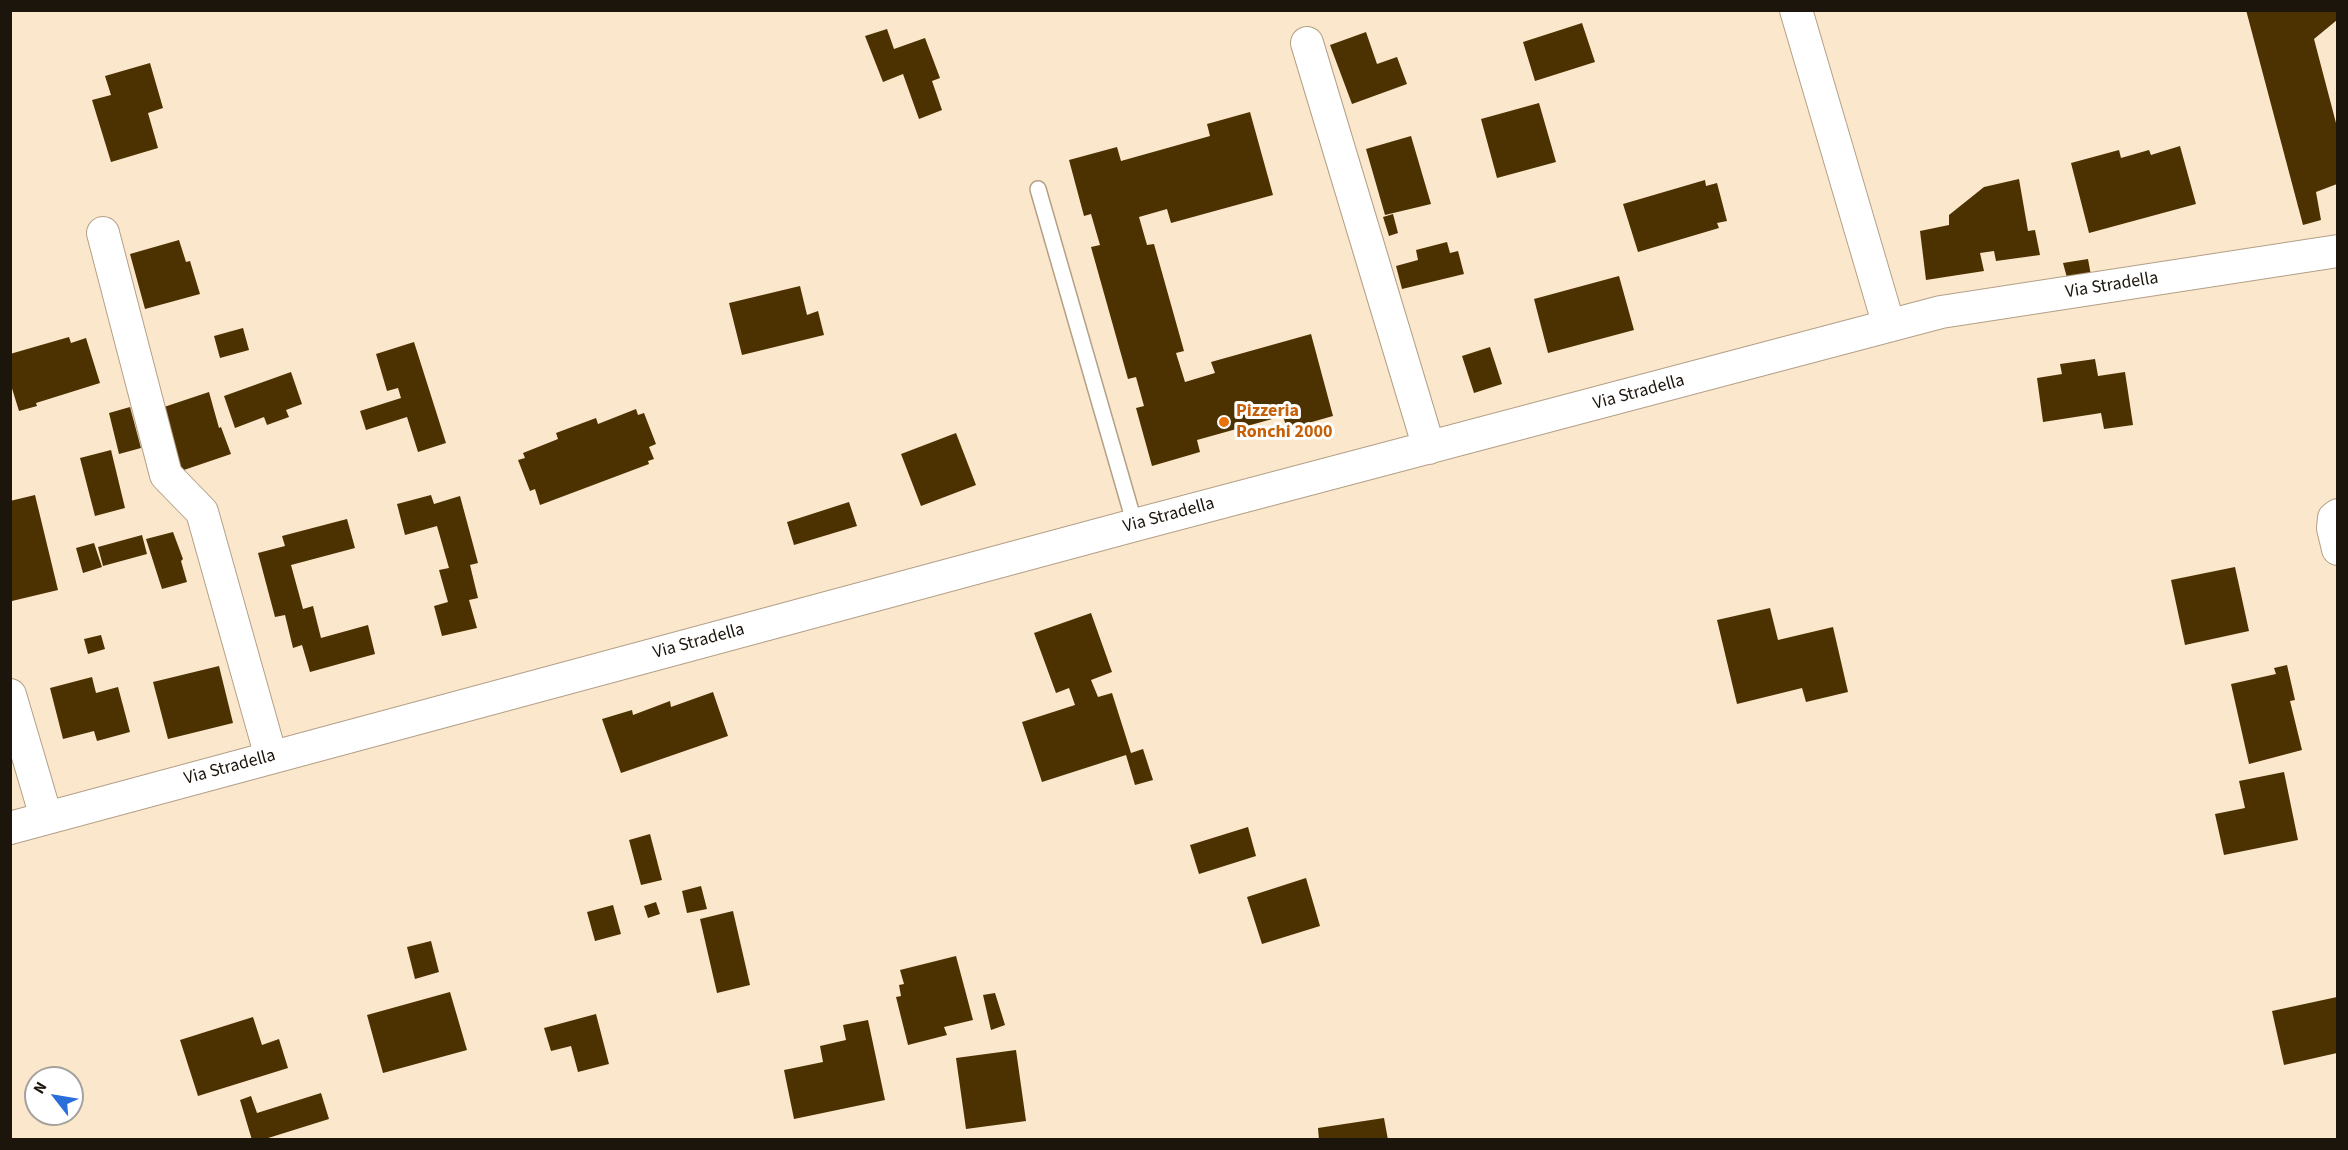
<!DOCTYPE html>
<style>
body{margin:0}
#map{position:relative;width:2348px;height:1150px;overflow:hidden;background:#fbe7cc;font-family:"Source Sans 3",sans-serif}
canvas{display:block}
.frame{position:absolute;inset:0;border:12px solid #1c150c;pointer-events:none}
.north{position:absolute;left:24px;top:1066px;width:60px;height:60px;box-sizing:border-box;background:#fff;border:2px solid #a4a19e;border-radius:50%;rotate:301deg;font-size:16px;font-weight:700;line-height:24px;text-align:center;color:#1c150c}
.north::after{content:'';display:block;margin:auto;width:21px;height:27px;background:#2a6eda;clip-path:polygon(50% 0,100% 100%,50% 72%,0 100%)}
</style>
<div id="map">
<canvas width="2348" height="1150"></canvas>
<div class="frame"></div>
<div class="north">N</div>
</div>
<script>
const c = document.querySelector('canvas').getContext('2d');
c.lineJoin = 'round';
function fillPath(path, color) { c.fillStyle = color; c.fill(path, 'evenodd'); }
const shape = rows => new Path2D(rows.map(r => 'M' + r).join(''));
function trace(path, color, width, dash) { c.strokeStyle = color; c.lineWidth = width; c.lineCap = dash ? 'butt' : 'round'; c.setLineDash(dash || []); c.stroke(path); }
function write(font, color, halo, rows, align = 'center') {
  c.font = font + ' "Source Sans 3",sans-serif'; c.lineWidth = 6; c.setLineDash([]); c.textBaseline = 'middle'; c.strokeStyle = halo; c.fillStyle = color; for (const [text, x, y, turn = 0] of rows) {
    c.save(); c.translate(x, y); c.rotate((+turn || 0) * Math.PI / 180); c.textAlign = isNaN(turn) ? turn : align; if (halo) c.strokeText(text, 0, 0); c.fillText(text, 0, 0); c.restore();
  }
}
fillPath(shape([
 [2246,10,2337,10,2337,20,2314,39,2336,123,2337,123,2337,184,2316,192,2321,220,2303,225],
 [1582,23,1595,62,1535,81,1523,42],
 [887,29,894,49,925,38,940,78,932,81,942,110,919,119,903,74,883,82,865,36],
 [1366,32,1377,64,1397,57,1407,84,1352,104,1330,45],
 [150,63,163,108,148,113,158,148,111,162,92,100,111,95,105,76],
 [1539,103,1556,162,1497,178,1481,119],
 [1250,112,1273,195,1171,223,1167,209,1139,217,1147,245,1154,244,1184,351,1176,353,1185,382,1215,373,1211,362,1311,334,1333,416,1287,429,1283,416,1197,440,1200,452,1152,466,1136,408,1144,406,1136,377,1128,379,1091,247,1100,245,1091,214,1084,216,1069,160,1117,147,1121,161,1210,136,1207,124],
 [1411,136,1431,204,1385,215,1366,149],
 [2180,146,2196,204,2089,233,2071,163,2119,150,2121,158,2149,150,2151,155],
 [2019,179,2028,231,2035,230,2040,255,1996,261,1994,251,1980,253,1984,271,1926,280,1920,231,1949,225,1949,215,1984,187],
 [1705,180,1706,186,1717,183,1727,221,1717,223,1719,228,1638,252,1623,204],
 [1393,214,1398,233,1389,236,1383,217],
 [179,240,186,262,190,261,200,294,145,309,130,254],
 [1447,242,1450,253,1458,251,1464,274,1402,289,1396,266,1418,260,1416,250],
 [2088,259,2092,281,2069,285,2063,263],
 [1619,276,1634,330,1548,353,1534,299],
 [800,286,807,315,818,311,824,335,742,355,729,303],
 [243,328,249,350,220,358,214,336],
 [69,337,71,343,86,338,100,383,36,403,37,406,19,411,10,382,10,354],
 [414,342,446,443,418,452,407,417,366,430,360,411,401,398,398,388,387,391,376,354],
 [1490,347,1502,384,1474,393,1462,356],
 [2095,359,2098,376,2125,372,2133,425,2104,429,2101,413,2043,422,2037,378,2062,374,2060,364],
 [291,372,302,404,286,410,289,417,267,425,264,417,235,428,224,396],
 [209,392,219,428,221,427,231,454,178,472,161,408],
 [130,407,141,448,119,454,109,413],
 [636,409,638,415,644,413,656,444,649,447,654,459,648,461,649,464,540,505,535,489,530,491,518,460,525,458,523,453,558,439,556,433,596,418,598,424],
 [956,433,976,485,921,506,901,454],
 [111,450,125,508,95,516,80,458],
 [35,495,58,590,12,601,10,501],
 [431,495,434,504,460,496,478,563,470,565,478,598,469,600,477,628,442,636,434,606,448,602,439,570,449,568,437,526,405,535,397,504],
 [849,502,857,526,794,545,787,522],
 [347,519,355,548,291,565,303,609,313,606,321,638,368,625,375,654,310,672,302,645,293,648,285,615,275,617,258,553,285,546,282,536],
 [173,532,183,559,181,561,187,582,162,589,146,539],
 [142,535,147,554,103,566,98,547],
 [94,543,102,567,83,573,76,548],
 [2235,567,2249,631,2185,645,2171,580],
 [1770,608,1778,640,1833,627,1848,692,1806,702,1802,688,1737,704,1717,620],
 [1091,613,1112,672,1091,680,1098,697,1112,693,1131,753,1143,749,1153,780,1135,785,1126,755,1042,782,1022,722,1075,705,1069,688,1056,693,1034,633],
 [101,635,105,649,88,654,84,639],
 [2287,665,2295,700,2290,701,2302,750,2249,764,2231,684,2276,674,2274,668],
 [219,666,233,723,168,739,153,682],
 [92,677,96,693,118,687,130,732,97,741,94,731,63,739,50,688],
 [713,692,728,736,621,773,602,719,632,710,633,715,670,701,671,707],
 [2284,772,2298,840,2224,855,2215,814,2245,808,2239,781],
 [1248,827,1256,856,1199,874,1190,845],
 [650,834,662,880,641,885,629,840],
 [1306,878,1320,926,1262,944,1247,897],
 [701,886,707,909,687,913,682,891],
 [656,902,660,914,648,918,644,906],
 [613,905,621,934,595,941,587,912],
 [733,911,750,985,717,993,700,919],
 [431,941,439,972,415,979,407,947],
 [956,956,973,1020,944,1027,947,1035,908,1045,896,997,901,996,899,985,904,984,900,970],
 [450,992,467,1050,383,1073,367,1015],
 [995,993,1005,1025,991,1030,983,995],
 [2337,997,2337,1053,2284,1065,2272,1011],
 [596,1014,609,1064,578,1072,571,1046,551,1051,544,1028],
 [253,1017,262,1045,279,1039,288,1068,198,1096,180,1040],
 [868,1020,885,1100,794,1119,784,1070,823,1062,820,1046,846,1040,843,1025],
 [1016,1050,1026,1121,966,1129,956,1058],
 [321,1093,329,1119,265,1139,252,1140,240,1100,251,1096,257,1113],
 [1384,1118,1388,1140,1319,1140,1318,1128]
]), '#4c3101');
const service = shape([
 [1038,189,1135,525]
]);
const minor = shape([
 [1796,10,1889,326],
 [1307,43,1429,448],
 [103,233,166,475,202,512,271,757],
 [2338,515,2334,518,2333,528,2338,549],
 [10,695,46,817],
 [10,828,1135,525,1941,312,2338,251]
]);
trace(service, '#b3a087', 18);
trace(minor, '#b3a087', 34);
trace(service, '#fff', 15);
trace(minor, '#fff', 32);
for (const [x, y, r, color] of [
 [1224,422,6,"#e8710a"]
]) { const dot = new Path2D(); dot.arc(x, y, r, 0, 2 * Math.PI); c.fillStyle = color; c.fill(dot); trace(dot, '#fff', 2); }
write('18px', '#1c150c', '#fff', [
 ["Via Stradella",2112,286,-9],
 ["Via Stradella",1639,393,-15],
 ["Via Stradella",1169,516,-15],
 ["Via Stradella",699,642,-15],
 ["Via Stradella",230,768,-15]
]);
write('bold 18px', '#c56008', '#fff', [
 ["Pizzeria",1236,412],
 ["Ronchi 2000",1236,433]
], 'left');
</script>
